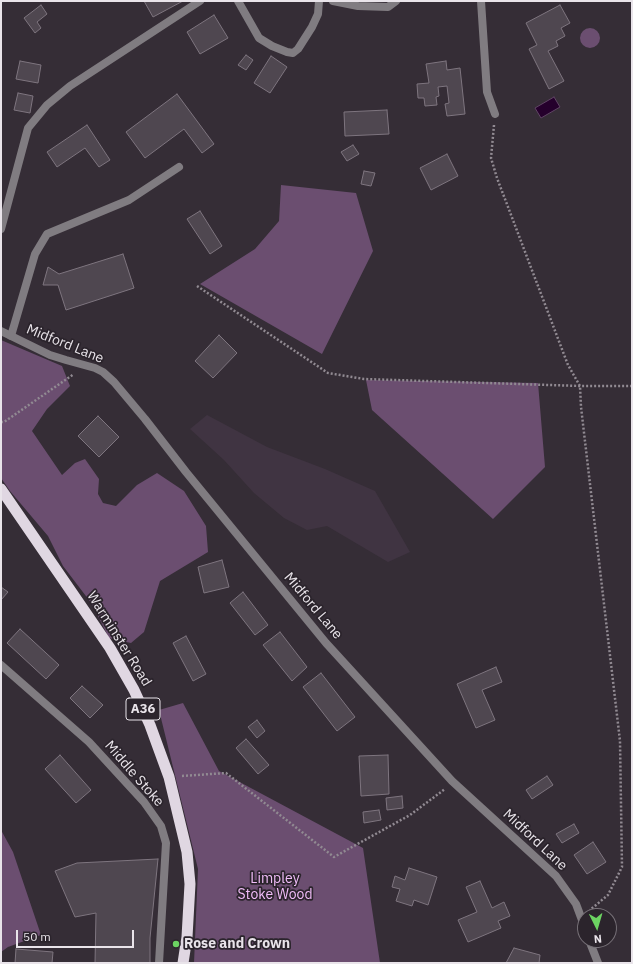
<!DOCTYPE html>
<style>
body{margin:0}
#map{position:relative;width:633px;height:964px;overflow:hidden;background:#352d36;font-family:"IBM Plex Sans",sans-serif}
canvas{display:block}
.frame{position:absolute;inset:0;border:2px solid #e9e4ea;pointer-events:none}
.north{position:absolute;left:577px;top:908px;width:40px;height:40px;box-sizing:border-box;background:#2b242c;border:1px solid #777178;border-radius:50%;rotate:175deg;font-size:11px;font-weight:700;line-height:16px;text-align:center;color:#e9e4ea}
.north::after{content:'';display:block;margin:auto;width:14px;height:18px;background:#6cd362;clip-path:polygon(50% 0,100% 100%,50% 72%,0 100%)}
.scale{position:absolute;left:16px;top:930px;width:118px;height:18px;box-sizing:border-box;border:2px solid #e9e4ea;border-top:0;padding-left:5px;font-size:12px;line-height:14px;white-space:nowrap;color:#e9e4ea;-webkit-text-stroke:3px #2b242c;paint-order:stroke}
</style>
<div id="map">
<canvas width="633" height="964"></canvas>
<div class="frame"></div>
<div class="north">N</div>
<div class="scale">50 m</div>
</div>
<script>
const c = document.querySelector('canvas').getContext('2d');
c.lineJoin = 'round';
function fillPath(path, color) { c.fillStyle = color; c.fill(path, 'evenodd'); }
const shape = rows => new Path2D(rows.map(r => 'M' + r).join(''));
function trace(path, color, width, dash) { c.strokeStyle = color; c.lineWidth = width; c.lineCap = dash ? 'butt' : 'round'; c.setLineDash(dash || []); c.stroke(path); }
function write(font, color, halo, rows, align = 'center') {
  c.font = font + ' "IBM Plex Sans",sans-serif'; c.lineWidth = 3.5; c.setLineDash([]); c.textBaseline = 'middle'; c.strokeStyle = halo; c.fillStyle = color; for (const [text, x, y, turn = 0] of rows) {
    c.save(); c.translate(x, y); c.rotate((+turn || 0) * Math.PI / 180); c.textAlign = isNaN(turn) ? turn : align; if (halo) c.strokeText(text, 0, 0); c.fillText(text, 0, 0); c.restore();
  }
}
fillPath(shape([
 [207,415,267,447,325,469,375,491,410,552,388,562,327,526,307,530,284,518,254,493,224,460,190,429]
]), '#403442');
fillPath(shape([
 '580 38a10 10 0 1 1 20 0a10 10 0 1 1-20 0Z',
 [281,185,356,193,373,251,322,354,200,284,255,249,279,221],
 [1,340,62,366,70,386,47,409,32,431,62,475,75,463,85,459,99,479,98,494,103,503,116,506,137,485,157,473,184,491,206,526,208,552,160,581,144,632,131,643,109,638,92,604,63,566,48,536,10,491,1,478],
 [366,380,538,383,545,467,493,519,372,410],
 [183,703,219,771,363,848,380,963,194,963,198,869,159,710],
 [1,830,13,852,41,935,8,947,1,952]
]), '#6b4e70');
const water = shape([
 [554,97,560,107,541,118,535,108,554,97]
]);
fillPath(water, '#25002c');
trace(water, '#604465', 1);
const building = shape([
 [144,1,183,1,153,17,144,1],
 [41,5,47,14,37,22,41,28,35,33,24,18,41,5],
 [560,5,570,23,561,28,565,36,556,41,558,46,548,51,564,81,549,89,529,49,537,45,526,23,560,5],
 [214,15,228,38,200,54,187,32,214,15],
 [246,55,253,60,246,70,238,65,246,55],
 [271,56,287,67,270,93,254,83,271,56],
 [20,61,41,65,38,83,16,79,20,61],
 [446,61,447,70,460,68,465,114,447,116,445,104,449,103,447,86,438,87,439,96,436,97,437,105,425,106,424,98,418,98,417,84,429,83,426,64,446,61],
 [18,93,33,96,30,113,14,110,18,93],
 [177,94,214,144,202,153,184,129,145,158,126,132,177,94],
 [387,110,389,134,345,136,344,112,387,110],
 [87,125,110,160,99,167,85,148,57,167,47,152,87,125],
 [353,145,359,154,347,161,341,152,353,145],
 [447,154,458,176,431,190,420,168,447,154],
 [364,171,375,173,371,186,361,184,364,171],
 [200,211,222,246,210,254,187,219,200,211],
 [123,254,134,288,66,310,58,285,43,285,48,267,59,274,123,254],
 [219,335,237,353,213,378,195,361,219,335],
 [98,416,119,437,99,457,78,436,98,416],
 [222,560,229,587,204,593,198,567,222,560],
 [1,587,8,592,1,600,1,587],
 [243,592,268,625,255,635,230,603,243,592],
 [20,629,59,665,46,679,7,643,20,629],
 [280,632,307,667,292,681,263,645,280,632],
 [186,636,206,674,193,681,173,643,186,636],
 [496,667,502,682,482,690,495,720,476,728,457,684,496,667],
 [321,673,355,717,337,731,303,687,321,673],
 [82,686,103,705,90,718,70,698,82,686],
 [257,720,265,731,257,738,248,727,257,720],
 [246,739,269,765,258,774,236,748,246,739],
 [60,755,91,790,76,803,45,769,60,755],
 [388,755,389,794,361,796,359,756,388,755],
 [547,776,553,785,532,799,526,790,547,776],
 [402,796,403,808,387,810,386,798,402,796],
 [379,810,381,820,364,823,363,812,379,810],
 [574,824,579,833,562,843,556,834,574,824],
 [593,842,606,862,587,874,574,855,593,842],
 [158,859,150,938,150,963,95,963,96,913,75,917,55,871,77,863,158,859],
 [409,868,437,877,428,905,414,900,412,906,396,901,400,889,392,887,395,876,405,880,409,868],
 [480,881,492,908,504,902,510,916,498,921,501,928,468,942,458,920,477,912,466,887,480,881],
 [514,948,540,955,539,963,506,963,514,948],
 [16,949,53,952,52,963,15,963,16,949]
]);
fillPath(building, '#4f4750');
trace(building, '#7e757f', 1);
trace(shape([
 [494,125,491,158,497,178,568,365,580,386,581,407,620,741,622,867,608,895,590,910],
 [197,286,328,373,364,379,580,386,632,386],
 [1,422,4,422,74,374],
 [182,776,226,773,334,857,410,815,445,789]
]), '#918a92', 2.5, [2, 2]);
trace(shape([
 [238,1,259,38,272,46,287,52,293,53,298,49,312,27,318,14,319,1],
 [11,336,35,254,47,234,129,200,179,167]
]), '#807c81', 8);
trace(shape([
 [333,1,358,6,388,7,396,1],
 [481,1,487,92,495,114],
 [1,229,28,128,47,105,70,86,200,1],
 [1,331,50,355,66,360,95,368,103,372,114,382,145,419,186,472,326,643,452,781,556,876,576,904,585,928],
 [1,665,89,742,144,802,161,826,166,843,159,963],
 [589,940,598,963]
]), '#807c81', 8);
trace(shape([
 [1,489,110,648,134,690,150,725,169,777,187,852,190,884,187,937,183,963]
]), '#e0d7e2', 11);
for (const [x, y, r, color] of [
 [176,944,4,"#6cd362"]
]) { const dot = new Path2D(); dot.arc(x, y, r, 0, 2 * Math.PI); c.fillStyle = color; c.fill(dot); trace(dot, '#2b242c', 1.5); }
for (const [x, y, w] of [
 [143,709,34]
]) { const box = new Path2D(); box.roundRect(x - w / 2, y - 11, w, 22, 3); c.fillStyle = '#2b242c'; c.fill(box); trace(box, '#e9e4ea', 1); }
write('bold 13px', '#e9e4ea', null, [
 ["A36",143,709]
]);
write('14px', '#e9e4ea', '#2b242c', [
 ["Midford Lane",65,344,22],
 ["Midford Lane",313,606,50],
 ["Warminster Road",119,639,58],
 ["Middle Stoke",134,774,49],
 ["Midford Lane",535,840,43]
]);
write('14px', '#f1bdf9', '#2b242c', [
 ["Limpley",275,879],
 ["Stoke Wood",275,895]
]);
write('bold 14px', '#e9e4ea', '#2b242c', [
 ["Rose and Crown",184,944]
], 'left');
</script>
